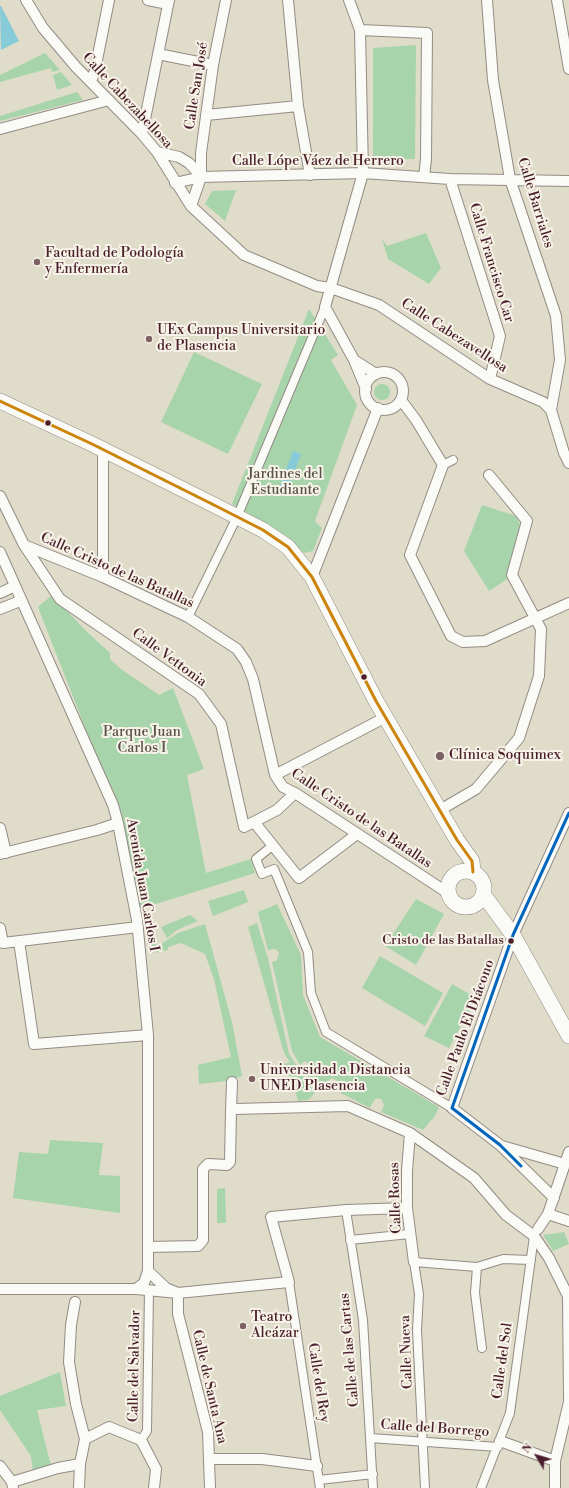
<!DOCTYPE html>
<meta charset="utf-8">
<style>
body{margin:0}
#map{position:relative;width:569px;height:1488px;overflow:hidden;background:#e0dcca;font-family:"Libre Bodoni",serif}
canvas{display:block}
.north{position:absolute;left:517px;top:1436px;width:40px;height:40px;-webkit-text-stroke:3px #f7f3e8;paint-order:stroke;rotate:308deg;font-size:11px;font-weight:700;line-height:16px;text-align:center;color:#4a1f2b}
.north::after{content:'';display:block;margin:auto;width:14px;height:18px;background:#4a1f2b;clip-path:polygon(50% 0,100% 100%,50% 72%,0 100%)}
</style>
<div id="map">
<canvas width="569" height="1488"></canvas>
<div class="north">N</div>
</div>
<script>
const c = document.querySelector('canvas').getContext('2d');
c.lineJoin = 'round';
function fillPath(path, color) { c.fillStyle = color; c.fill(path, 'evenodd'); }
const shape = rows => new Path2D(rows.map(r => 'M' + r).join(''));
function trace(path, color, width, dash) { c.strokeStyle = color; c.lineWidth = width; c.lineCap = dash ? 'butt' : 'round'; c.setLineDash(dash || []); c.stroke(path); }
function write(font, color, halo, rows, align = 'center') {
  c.font = font + ' "Libre Bodoni",serif'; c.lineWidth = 4; c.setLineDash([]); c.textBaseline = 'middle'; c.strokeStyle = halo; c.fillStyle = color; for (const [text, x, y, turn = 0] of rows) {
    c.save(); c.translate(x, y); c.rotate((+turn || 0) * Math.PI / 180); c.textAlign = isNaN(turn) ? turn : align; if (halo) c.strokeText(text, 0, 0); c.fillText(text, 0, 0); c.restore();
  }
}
fillPath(shape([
 [416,45,415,159,373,159,373,48],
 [45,53,60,70,52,72,51,68,0,82,0,75],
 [61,72,72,85,57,90,53,75],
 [77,92,83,100,0,121,0,116],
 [236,190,225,221,205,204,212,191],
 [426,233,441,268,429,284,388,259,382,239,387,246],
 [309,309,338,355,331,360,357,405,315,521,322,528,313,551,304,553,285,535,232,504],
 [194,352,262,384,228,454,161,422],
 '374 392a8 8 0 1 1 16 0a8 8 0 1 1-16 0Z',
 [482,505,516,516,520,524,507,579,489,591,464,551],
 [52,595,84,629,110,653,110,659,121,669,159,695,173,688,204,769,187,775,206,873,251,859,255,873,140,909,123,825,38,607],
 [244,890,248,902,213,916,208,901],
 [416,899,444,914,416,965,385,946],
 [277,904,301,955,303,995,320,1037,439,1107,435,1116,423,1130,381,1112,384,1105,382,1100,378,1098,374,1100,370,1108,335,1090,338,1085,337,1081,332,1078,328,1081,321,1092,315,1088,306,1073,311,1066,305,1061,300,1065,292,1051,272,962,277,960,279,952,275,949,268,950,258,912],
 [190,915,198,921,177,930,167,938,161,927],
 [257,923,268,958,289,1054,315,1093,308,1100,298,1101,291,1076,289,1076,284,1064,290,1062,284,1053,248,927],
 [205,924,232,1022,242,1076,227,1081,199,1084,198,1065,231,1057,214,979,205,954,181,943,168,947,168,950,152,953,151,945,154,942,158,946,178,933],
 [380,956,443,993,425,1026,362,988],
 [452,984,476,998,449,1048,424,1036],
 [50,1140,103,1143,99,1175,120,1176,120,1213,13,1198,19,1152,48,1154],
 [225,1188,226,1223,217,1223,217,1189],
 [564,1232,569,1244,553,1251,543,1235],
 [60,1372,66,1406,37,1410,51,1466,33,1471,31,1456,0,1410,0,1396]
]), '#a7d4ab');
fillPath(shape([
 [0,6,1,6,19,41,1,50],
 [293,451,301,454,286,494,278,491]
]), '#87cbd9');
const pedestrian = shape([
 [443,465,453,460],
 [188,617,237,517,325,307],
 [272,846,256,859,262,874,274,869,308,952,311,993,326,1032,452,1108],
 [346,1210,363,1320,373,1488],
 [350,1240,410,1234],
 [477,1267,475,1293,482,1348],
 [289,1282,320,1488],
 [370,1438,498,1447],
 [141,1440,147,1431,149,1290],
 [319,1480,373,1474],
 [425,1488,417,1330,419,1294,414,1262,477,1267,503,1259,531,1260],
 [481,1488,510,1413,534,1236]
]);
const minor = shape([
 [26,0,43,28,76,67,142,134,157,152,191,206,244,255,317,286,331,288,379,305,490,379,543,402,551,410,564,453,569,463],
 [148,0,168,4],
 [288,0,298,106,310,175],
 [349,0,360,30,363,173,325,307,354,360,366,389],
 [487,0,493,80,510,179,556,316,560,360,551,410],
 [557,0,569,69],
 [360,30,427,33,426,159,424,177],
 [158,54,213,65],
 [91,82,95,70,109,0],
 [206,115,298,106],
 [0,129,109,100],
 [142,134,169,0],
 [157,152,179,157,189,163,200,175],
 [450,179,500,336,490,379],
 [175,183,201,177,363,173,450,179,569,181],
 [191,206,201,177,201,153,213,65,226,0],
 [354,360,376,374],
 '365 391a19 19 0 1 1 38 0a19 19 0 1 1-38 0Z',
 [401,400,416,420,443,465,410,555,451,636,463,642,485,641,569,603],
 [0,496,24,545,103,577,188,617,237,649,246,662,253,679,275,775,283,787,295,793,448,893],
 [24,545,60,599,199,694,221,724,244,827,277,810,295,793],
 [0,552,113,805,118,823,137,920,148,1035,148,1271,144,1283,136,1289],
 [103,577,103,450],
 [312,577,378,408],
 [0,593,15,586],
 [0,609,20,601],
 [275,775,386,717],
 [440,810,476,789,519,738,539,676,541,629,512,575,527,521,489,475],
 [254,822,299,878,357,834],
 [0,828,6,853],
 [0,854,97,830,118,823],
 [0,928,3,943,138,927],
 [19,941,34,1044,148,1035],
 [231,1111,232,1082],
 [410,1133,407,1171,407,1208,414,1262],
 [502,1146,565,1164],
 [554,1198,500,1145,452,1108,513,935,569,813],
 [548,1214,569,1221],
 [538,1229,548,1214,569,1152],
 [148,1247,198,1246,203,1240,203,1169,208,1164,227,1165,230,1162,231,1111,235,1109,348,1106,410,1133,474,1178,506,1215,534,1236,549,1258,568,1296,569,1399],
 [148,1271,166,1288,178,1293,178,1314,208,1432,210,1488],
 [0,1289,136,1289,178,1293,289,1282,271,1217,346,1210,407,1208],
 [75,1302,71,1325,69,1362,76,1404,85,1439],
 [500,1441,555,1461],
 [210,1459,262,1459,317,1466],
 [0,1466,12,1482,13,1488],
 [12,1482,58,1468,80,1464],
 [79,1488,80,1464,85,1439,109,1427,141,1440,156,1469,154,1488],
 [555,1488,555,1461,569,1402]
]);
const secondary = shape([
 [0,401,92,444,212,504,263,530,288,547,312,577,376,701,457,840,472,861,473,872],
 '448 889a18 18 0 1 1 36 0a18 18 0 1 1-36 0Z',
 [483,894,513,935,569,1036]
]);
trace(pedestrian, '#948b84', 10);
trace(minor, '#948b84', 12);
trace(secondary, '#948b84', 16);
trace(pedestrian, '#fafaf7', 8);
trace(minor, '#fafaf7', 10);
trace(secondary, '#fafaf7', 15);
trace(shape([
 [0,401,92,444,212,504,263,530,288,547,312,577,376,701,457,840,472,861,473,872]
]), '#cc840b', 3);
trace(shape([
 [521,1166,500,1145,452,1108,513,935,569,813]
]), '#0065bd', 3);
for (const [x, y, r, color] of [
 [37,262,4,"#7e6163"],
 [149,339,4,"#7e6163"],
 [48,423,3.5,"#4a1f2b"],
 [364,677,3.5,"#4a1f2b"],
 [440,756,5,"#7e6163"],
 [511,941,3.5,"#4a1f2b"],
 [252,1079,4,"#7e6163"],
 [243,1326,4,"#7e6163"]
]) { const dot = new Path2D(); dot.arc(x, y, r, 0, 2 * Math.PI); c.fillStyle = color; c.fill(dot); trace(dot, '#f7f3e8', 1.5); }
write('13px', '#4a1f2b', '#f7f3e8', [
 ["Cristo de las Batallas",504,941]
], 'right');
write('14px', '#4a1f2b', '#f7f3e8', [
 ["Calle San José",197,86,-81],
 ["Calle Cabezabellosa",127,101,47],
 ["Calle Lópe Váez de Herrero",318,162],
 ["Calle Barriales",535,203,73],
 ["Calle Francisco Car",491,263,73],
 ["Calle Cabezavellosa",454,336,33],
 ["Calle Cristo de las Batallas",117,571,24],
 ["Calle Vettonia",169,658,36],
 ["Calle Cristo de las Batallas",361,819,34],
 ["Avenida Juan Carlos I",142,885,80],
 ["Calle Paulo El Diácono",466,1028,-70],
 ["Calle Rosas",396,1198,-92],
 ["Calle de las Cartas",350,1350,-95],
 ["Calle Nueva",407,1352,-92],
 ["Calle del Sol",503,1361,-82],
 ["Calle del Salvador",135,1366,-89],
 ["Calle del Rey",318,1383,81],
 ["Calle de Santa Ana",209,1387,77],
 ["Calle del Borrego",435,1429,4]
]);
write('14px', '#4a1f2b', '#f7f3e8', [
 ["Facultad de Podología",45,254],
 ["y Enfermería",45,270],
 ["UEx Campus Universitario",157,331],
 ["de Plasencia",157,347],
 ["Clínica Soquimex",449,756],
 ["Universidad a Distancia",260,1071],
 ["UNED Plasencia",260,1087],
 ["Teatro",251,1318],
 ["Alcázar",251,1334]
], 'left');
write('14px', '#58534a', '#f7f3e8', [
 ["Jardines del",285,475],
 ["Estudiante",285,491],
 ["Parque Juan",142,733],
 ["Carlos I",142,749]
]);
</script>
